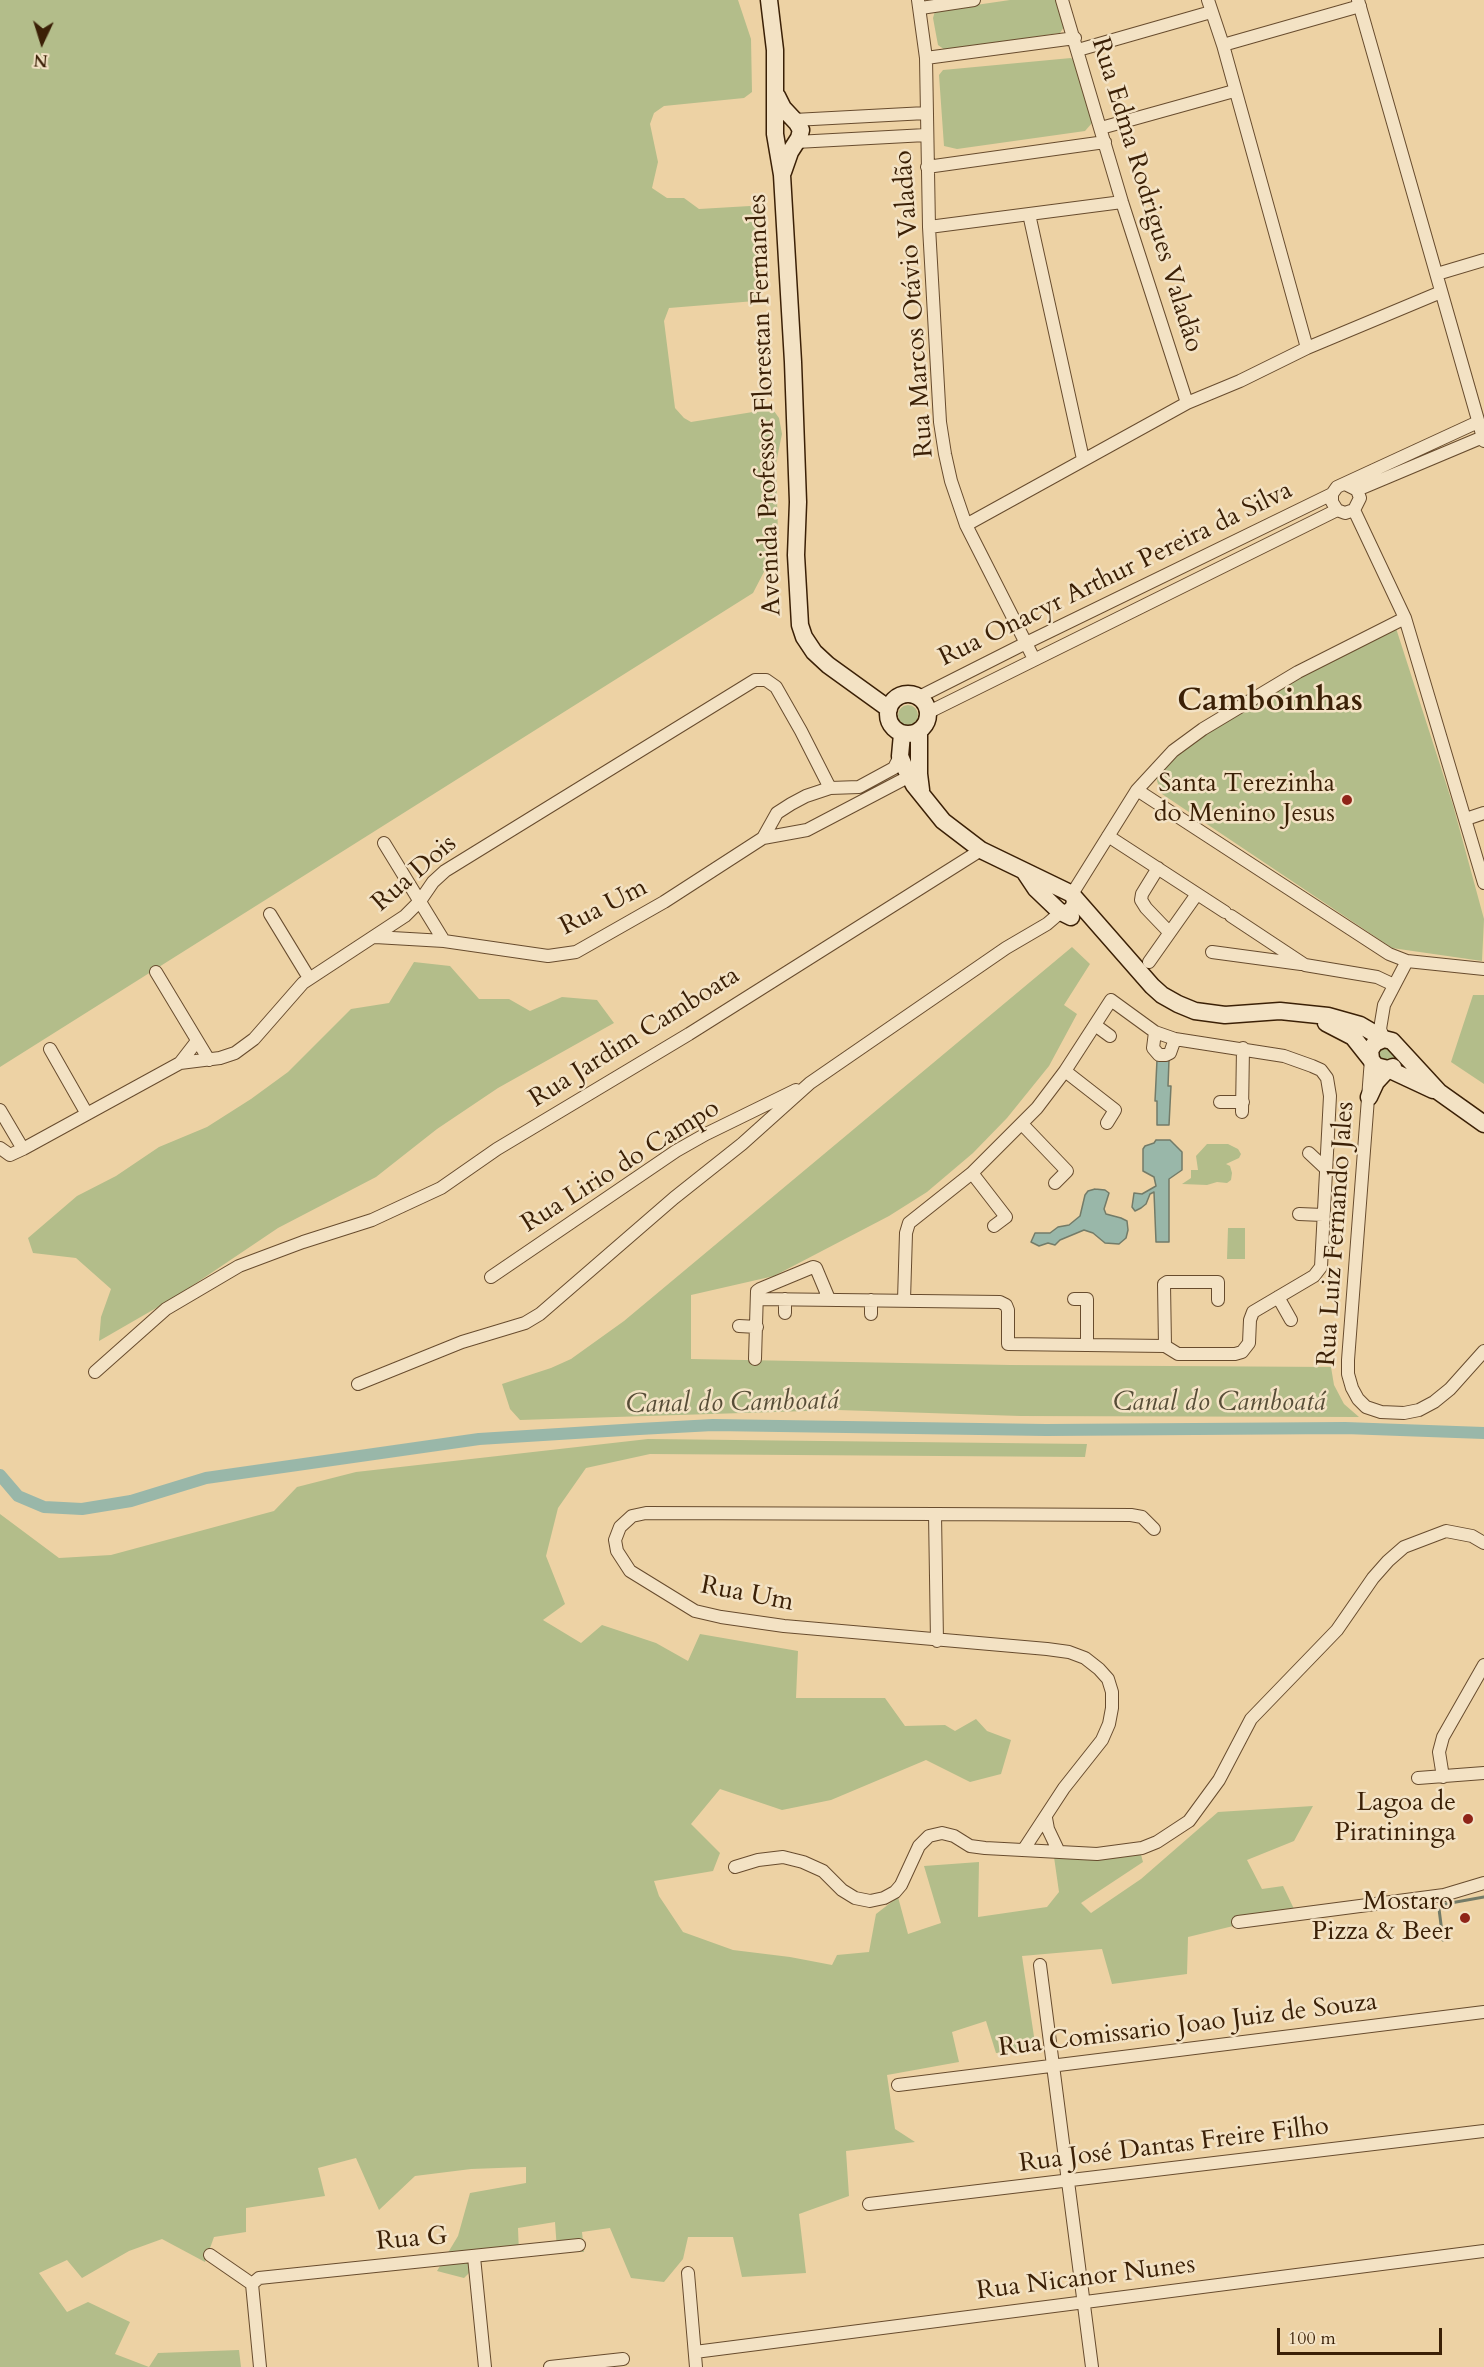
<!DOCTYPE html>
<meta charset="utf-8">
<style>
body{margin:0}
#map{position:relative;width:1484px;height:2367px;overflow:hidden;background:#edd2a4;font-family:Cardo,serif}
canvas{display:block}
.north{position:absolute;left:12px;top:12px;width:60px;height:60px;-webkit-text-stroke:4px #f3e2c4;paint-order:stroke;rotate:184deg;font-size:16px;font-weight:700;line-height:24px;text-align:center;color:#3b2006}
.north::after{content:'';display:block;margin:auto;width:21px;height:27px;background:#3b2006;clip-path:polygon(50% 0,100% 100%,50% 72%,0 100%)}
.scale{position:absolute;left:1277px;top:2328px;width:165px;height:27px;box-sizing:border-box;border:3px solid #3b2006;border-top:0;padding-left:8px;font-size:18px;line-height:21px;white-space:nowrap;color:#3b2006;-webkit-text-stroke:4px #f3e2c4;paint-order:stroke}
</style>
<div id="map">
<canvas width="1484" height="2367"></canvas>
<div class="north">N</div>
<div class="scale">100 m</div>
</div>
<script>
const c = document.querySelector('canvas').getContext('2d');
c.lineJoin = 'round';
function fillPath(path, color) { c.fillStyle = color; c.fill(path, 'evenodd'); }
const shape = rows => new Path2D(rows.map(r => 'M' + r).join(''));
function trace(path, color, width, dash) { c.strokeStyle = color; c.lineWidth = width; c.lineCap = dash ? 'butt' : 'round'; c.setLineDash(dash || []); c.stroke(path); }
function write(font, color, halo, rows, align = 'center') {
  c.font = font + ' Cardo,serif'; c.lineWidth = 5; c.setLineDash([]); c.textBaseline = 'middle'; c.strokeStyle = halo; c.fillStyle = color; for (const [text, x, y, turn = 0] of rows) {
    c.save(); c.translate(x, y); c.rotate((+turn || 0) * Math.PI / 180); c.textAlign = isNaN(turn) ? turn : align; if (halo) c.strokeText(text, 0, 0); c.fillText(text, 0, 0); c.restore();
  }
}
fillPath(shape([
 [0,0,738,0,751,39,752,92,744,98,664,106,654,113,650,124,658,162,652,188,667,198,684,198,699,209,750,206,759,212,761,296,755,301,669,308,664,321,675,408,684,418,691,422,759,411,774,411,779,418,782,434,776,463,778,536,776,556,767,566,753,593,0,1067],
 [1010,0,1056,0,1064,27,1060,33,945,50,938,45,933,18,935,11],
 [1071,58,1075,61,1092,123,1085,131,957,149,944,146,939,75,943,70],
 [1394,622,1453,805,1484,919,1482,961,1392,948,1162,794,1157,781,1158,770,1276,683],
 '898 715a10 10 0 1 1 20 0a10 10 0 1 1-20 0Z',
 [1072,947,1090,964,1064,1005,1077,1014,1049,1066,1007,1118,973,1153,927,1192,889,1216,774,1276,691,1295,691,1359,1010,1365,1331,1367,1334,1385,1344,1404,1359,1417,1020,1416,838,1410,520,1420,510,1409,502,1384,551,1368,571,1359,624,1321],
 [414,962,450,966,479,999,509,999,530,1011,562,997,597,1000,614,1023,498,1088,437,1129,376,1177,278,1228,177,1296,99,1341,101,1317,111,1289,76,1258,33,1253,28,1238,77,1196,116,1176,159,1147,207,1127,251,1099,288,1072,351,1009,389,1003],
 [1473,995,1484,995,1484,1084,1451,1062],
 [1383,1044,1395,1054,1393,1061,1384,1065,1375,1051],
 [1207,1144,1228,1144,1238,1149,1241,1154,1239,1158,1226,1164,1230,1166,1232,1173,1231,1180,1227,1183,1217,1182,1207,1185,1182,1184,1191,1178,1191,1170,1198,1170,1196,1156],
 [1228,1228,1245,1228,1245,1259,1227,1259],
 [648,1439,1087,1444,1085,1457,650,1454,586,1468,558,1508,546,1556,565,1604,543,1620,581,1643,602,1625,656,1643,688,1661,700,1634,798,1651,796,1698,885,1698,905,1726,945,1725,955,1731,976,1719,987,1731,1011,1740,1001,1774,970,1782,926,1760,831,1800,782,1810,720,1789,691,1824,720,1853,713,1871,654,1881,659,1896,683,1932,733,1950,790,1957,832,1965,837,1955,869,1952,876,1914,898,1897,908,1934,941,1923,924,1866,979,1862,978,1917,1047,1907,1059,1892,1054,1857,1140,1851,1143,1862,1081,1903,1091,1913,1141,1879,1218,1812,1313,1806,1294,1841,1247,1860,1262,1889,1283,1886,1295,1911,1188,1937,1187,1974,1112,1984,1102,1949,1022,1956,1036,2050,996,2053,986,2021,952,2032,959,2062,887,2075,895,2129,915,2142,846,2151,849,2196,799,2214,806,2273,742,2277,733,2237,688,2237,683,2259,664,2282,631,2278,610,2228,582,2232,584,2252,557,2250,555,2222,518,2228,519,2254,479,2263,464,2278,437,2271,458,2236,470,2193,526,2183,526,2167,471,2169,415,2176,379,2210,356,2158,318,2168,325,2196,246,2208,246,2232,214,2237,205,2262,162,2239,129,2251,82,2278,67,2260,39,2273,67,2312,88,2302,130,2322,115,2354,149,2367,158,2353,239,2350,241,2367,0,2367,0,1514,59,1558,111,1555,274,1511,297,1487,356,1472]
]), '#b3bd8a');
const water = shape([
 [1157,1060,1169,1060,1168,1086,1171,1086,1169,1125,1157,1125,1157,1101,1155,1101,1157,1060],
 [1156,1140,1170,1140,1182,1152,1182,1170,1169,1179,1169,1242,1156,1242,1154,1192,1150,1194,1146,1204,1141,1208,1135,1211,1132,1207,1134,1193,1142,1194,1156,1186,1154,1177,1143,1171,1143,1149,1145,1146,1154,1143,1156,1140],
 [1095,1189,1105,1190,1109,1193,1104,1209,1106,1214,1121,1218,1127,1221,1128,1230,1126,1238,1119,1244,1105,1243,1093,1233,1084,1230,1060,1240,1055,1245,1048,1243,1039,1246,1031,1242,1035,1233,1050,1233,1058,1227,1069,1225,1080,1216,1085,1195,1088,1191,1095,1189]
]);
fillPath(water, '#99b7a9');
trace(water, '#737b68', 1.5);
trace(shape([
 [1443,1940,1439,1909,1445,1904,1484,1897]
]), '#737b68', 3);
trace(shape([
 [0,1475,18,1496,44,1507,82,1509,131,1501,206,1478,479,1439,639,1429,713,1425,1046,1430,1345,1428,1484,1433]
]), '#99b7a9', 12);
const street = shape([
 [918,0,926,58,929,227,940,422,945,454,951,481,966,525,1034,659],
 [1062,0,1122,202,1187,403],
 [1208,0,1223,45,1307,348],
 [1358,0,1484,441],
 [921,8,974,0],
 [1223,45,1360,6],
 [1078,50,1211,12],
 [926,58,1075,38],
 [794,120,926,113],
 [1101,128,1234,91],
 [796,142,926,135],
 [927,167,1105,142],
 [1029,214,1083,459],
 [929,227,1122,202],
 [1437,274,1484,260],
 [1345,484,1357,490,1360,498,1354,510,1345,513,1337,510,1332,502,1332,494,1337,487,1478,422],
 [1357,490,1483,437],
 [1354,510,1405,618,1484,883],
 [966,525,1187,403,1240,381,1307,348,1441,292],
 [919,697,1026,643,1332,494],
 [929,712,1337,510],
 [1137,790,1389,954,1407,961,1484,969],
 [1466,819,1484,813],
 [1108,836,1225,912],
 [763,838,777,813,791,804,806,796,830,788,859,787,894,768,900,756],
 [384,843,444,941],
 [1158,868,1142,894,1141,900,1146,908,1169,932],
 [1072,894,1137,790,1173,751,1203,729,1298,672,1405,618],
 [270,914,309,978],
 [1231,916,1305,965,1377,977,1394,985],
 [375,937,444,941,548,956,576,952,664,902,763,838,807,830,910,776],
 [1212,952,1301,964],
 [1149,962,1197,894],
 [156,972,209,1060],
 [1095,1025,1110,1036],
 [1155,1032,1153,1048,1159,1055,1166,1055,1170,1053,1175,1039],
 [1384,1039,1380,1029,1384,1005,1407,961],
 [50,1049,87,1114],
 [1371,1059,1348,1360,1348,1374,1352,1388,1358,1399,1366,1407,1381,1412,1404,1413,1419,1410,1434,1402,1450,1389,1484,1351],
 [180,1063,197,1041],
 [1065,1071,1115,1110,1107,1123],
 [1220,1102,1243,1102],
 [0,1110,23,1149],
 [1242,1112,1243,1048],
 [1022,1124,1067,1171,1055,1183],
 [0,1148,10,1155,23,1149,180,1063,220,1058,235,1053,254,1039,303,983,405,916,420,901,433,882,445,871,755,680,766,680,776,687,801,731,830,788],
 [1309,1153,1326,1169],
 [972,1173,1006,1217,994,1226],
 [1299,1214,1323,1215],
 [491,1277,676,1151,706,1134,796,1090],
 [1278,1297,1291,1320],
 [757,1299,1000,1302,1006,1305,1008,1310,1008,1344,1165,1346,1178,1354,1235,1354,1242,1352,1249,1343,1250,1320,1253,1312,1314,1276,1321,1267,1330,1096,1327,1078,1321,1070,1312,1066,1284,1056,1175,1039,1155,1032,1111,1000,1065,1071,1037,1108,972,1173,909,1223,906,1233,904,1300],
 [785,1299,785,1313],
 [1074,1299,1087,1299,1087,1345],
 [871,1300,871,1314],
 [739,1326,757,1327],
 [1165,1346,1164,1284,1167,1282,1218,1282,1218,1300],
 [755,1359,757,1291,760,1289,813,1267,816,1268,829,1299],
 [95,1372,166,1309,239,1266,303,1242,372,1220,441,1188,497,1149,689,1034,981,850],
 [358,1384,462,1342,525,1323,540,1314,674,1198,742,1144,810,1083,1006,948,1047,924,1061,912],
 [935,1514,937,1641],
 [1443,1777,1439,1752,1443,1737,1484,1665],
 [1418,1778,1484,1773],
 [1046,1818,1048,1829,1058,1850],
 [1024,1849,1064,1788,1102,1740,1109,1724,1112,1708,1112,1692,1108,1679,1099,1669,1085,1658,1069,1652,1047,1649,784,1626,721,1617,695,1611,630,1571,617,1551,615,1540,620,1527,632,1516,646,1513,935,1514,1131,1515,1142,1517,1154,1529],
 [735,1867,758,1860,783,1857,803,1862,823,1871,842,1890,855,1898,870,1901,884,1898,895,1892,901,1885,919,1846,929,1836,942,1833,954,1836,970,1846,985,1848,1097,1854,1142,1848,1157,1842,1189,1821,1219,1780,1251,1719,1337,1630,1373,1578,1388,1561,1404,1547,1446,1531,1472,1536,1484,1543],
 [1238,1922,1444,1895,1484,1883],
 [1040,1965,1092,2367],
 [898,2085,1484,2012],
 [869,2204,1484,2131],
 [210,2255,252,2284],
 [474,2257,485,2367],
 [688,2273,696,2367],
 [252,2284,259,2278,579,2245],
 [252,2284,260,2367],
 [695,2352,1484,2251],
 [550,2367,623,2359]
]);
const secondary = shape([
 [769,0,775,50,775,134,782,175,793,362,798,502,796,555,800,625,804,637,814,652,828,665,889,709],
 [777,96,783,108,797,123,801,130,799,138,790,152,783,172],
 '888 714a20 20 0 1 1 40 0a20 20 0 1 1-40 0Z',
 [919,732,919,774,921,790],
 [902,734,900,756,904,766,914,785,943,821,981,850,1072,894,1075,900,1074,907,1069,912,1064,913],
 [1024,871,1036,889,1059,911,1071,917],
 [1074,897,1152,986,1162,995,1178,1004,1195,1011,1225,1015,1280,1011,1328,1016,1360,1025,1384,1039],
 [1326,1023,1353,1037,1376,1066,1388,1069],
 [1371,1059,1370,1050,1375,1043,1384,1039,1392,1041,1439,1092,1484,1124],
 [1388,1069,1433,1090],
 [1369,1097,1376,1082,1388,1069,1393,1067]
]);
trace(street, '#684c2e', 14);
trace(secondary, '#3b2006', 19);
trace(street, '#f3e2c4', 12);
trace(secondary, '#f3e2c4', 16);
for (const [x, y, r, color] of [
 [1347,800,6,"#8f2418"],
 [1468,1819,6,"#8f2418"],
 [1465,1918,6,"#8f2418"]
]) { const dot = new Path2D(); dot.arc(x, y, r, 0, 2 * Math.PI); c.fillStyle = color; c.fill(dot); trace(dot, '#f3e2c4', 2); }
write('26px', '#3b2006', '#f3e2c4', [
 ["Rua Edma Rodrigues Valadão",1146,195,73],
 ["Rua Marcos Otávio Valadão",915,304,-94],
 ["Avenida Professor Florestan Fernandes",766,405,-92],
 ["Rua Onacyr Arthur Pereira da Silva",1116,575,-26],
 ["Rua Dois",415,874,-41],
 ["Rua Um",604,908,-27],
 ["Rua Jardim Camboata",635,1038,-32],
 ["Rua Lirio do Campo",621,1167,-32],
 ["Rua Luiz Fernando Jales",1337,1234,-86],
 ["Rua Um",747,1595,11],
 ["Rua Comissario Joao Juiz de Souza",1188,2026,-7],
 ["Rua José Dantas Freire Filho",1174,2146,-7],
 ["Rua G",412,2240,-5],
 ["Rua Nicanor Nunes",1086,2279,-7]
]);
write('26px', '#3b2006', '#f3e2c4', [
 ["Santa Terezinha",1335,785],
 ["do Menino Jesus",1335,815],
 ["Lagoa de",1456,1804],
 ["Piratininga",1456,1834],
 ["Mostaro",1453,1903],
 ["Pizza & Beer",1453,1933]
], 'right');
write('italic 27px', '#574d37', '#f3e2c4', [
 ["Canal do Camboatá",732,1404,-1],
 ["Canal do Camboatá",1219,1404]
]);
write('bold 32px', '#3b2006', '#f3e2c4', [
 ["Camboinhas",1270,703]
]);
</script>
